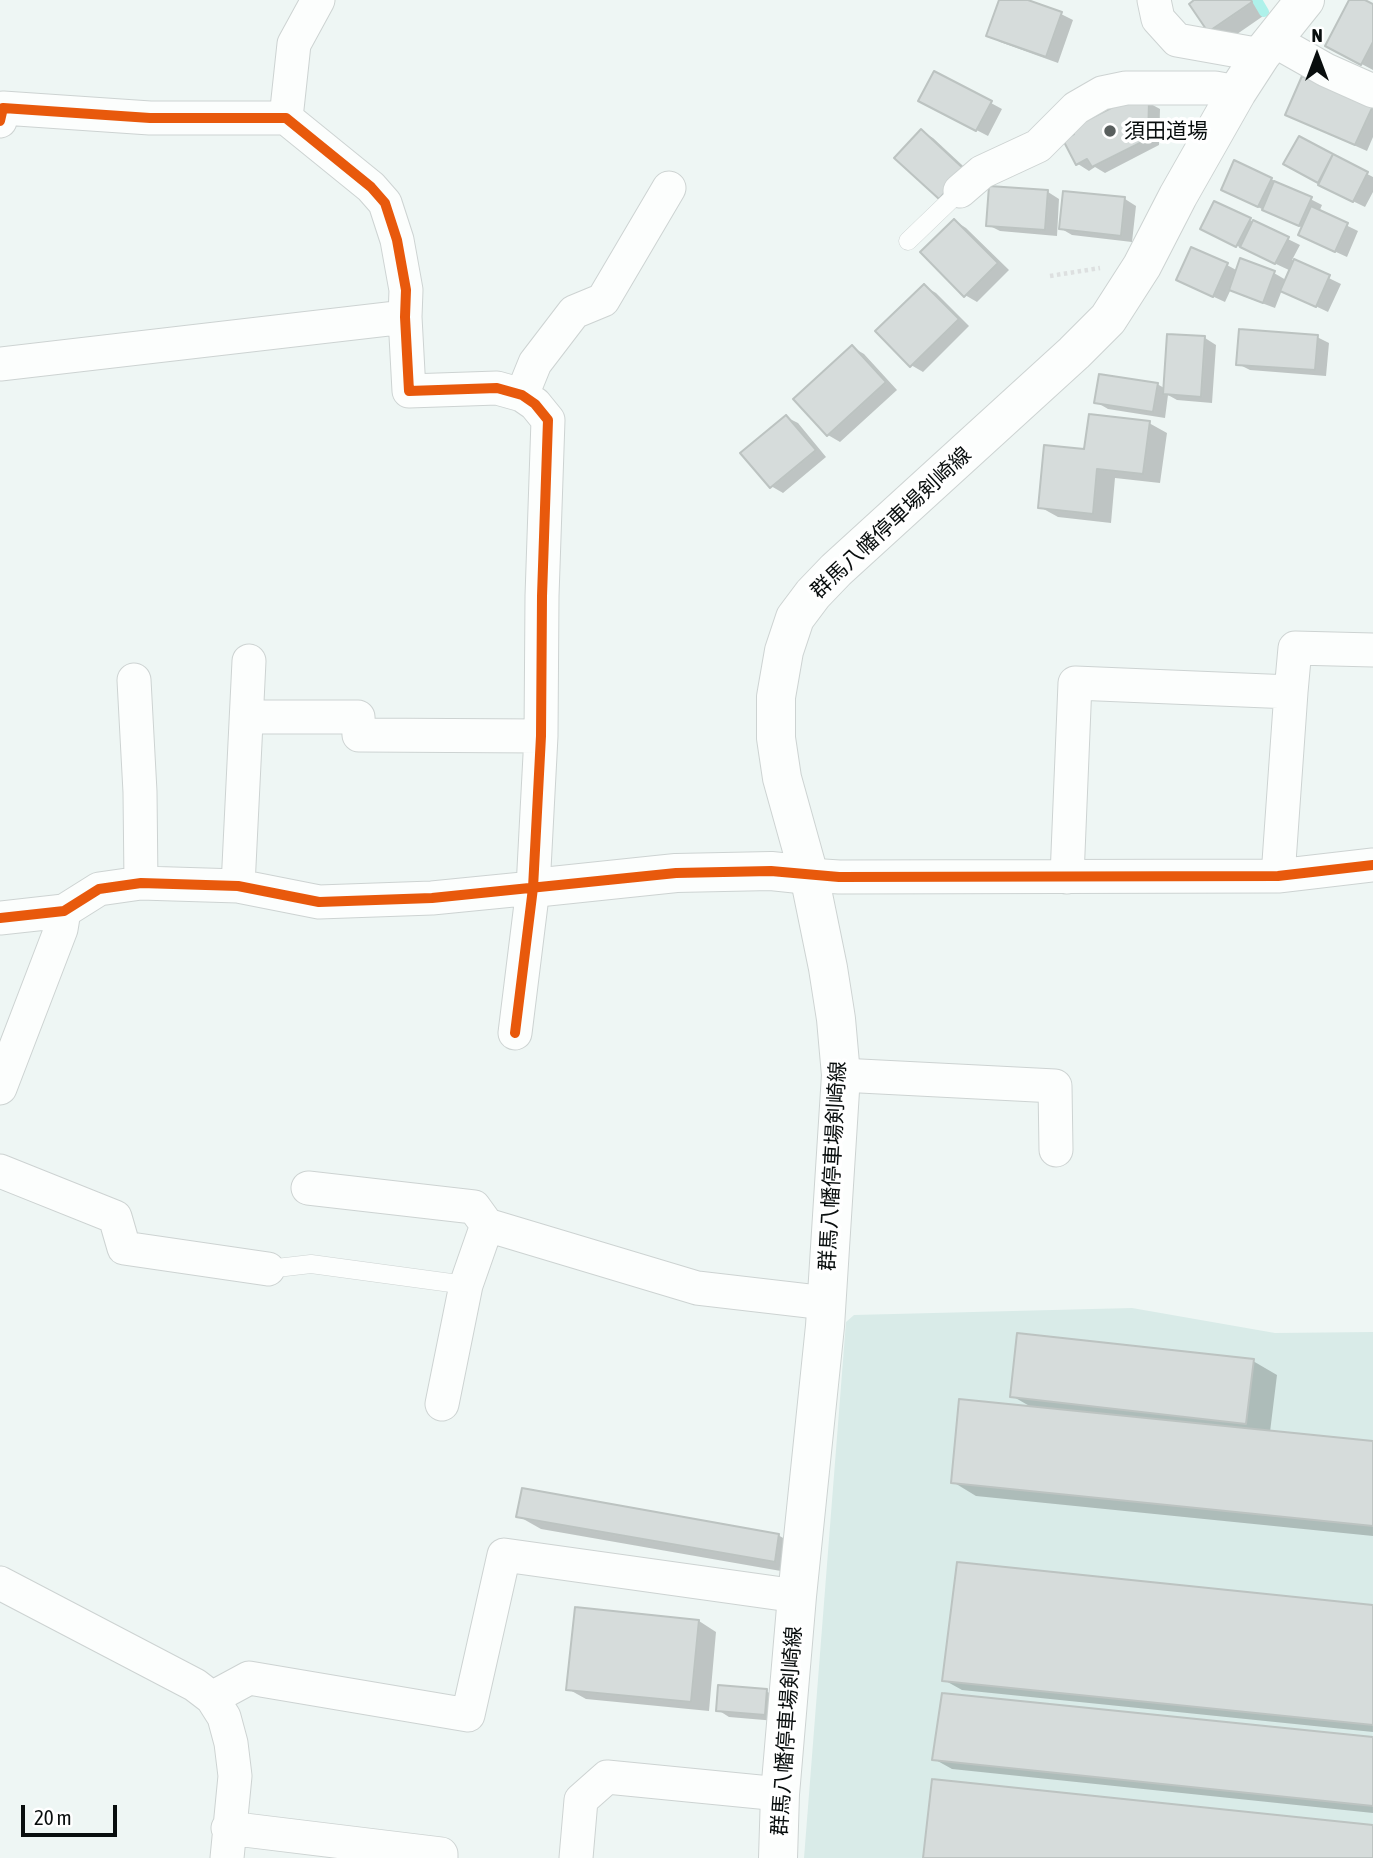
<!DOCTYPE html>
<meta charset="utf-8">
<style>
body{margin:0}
#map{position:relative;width:1373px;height:1858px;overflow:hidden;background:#eef6f4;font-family:"Asap Condensed",sans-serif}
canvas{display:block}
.north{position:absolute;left:1282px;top:21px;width:70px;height:70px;-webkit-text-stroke:5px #fff;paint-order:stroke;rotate:0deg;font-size:19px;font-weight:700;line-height:28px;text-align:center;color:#090e0e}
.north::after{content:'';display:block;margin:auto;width:24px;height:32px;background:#090e0e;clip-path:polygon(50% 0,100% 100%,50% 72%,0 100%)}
.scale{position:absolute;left:21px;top:1805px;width:96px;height:32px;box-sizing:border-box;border:4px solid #090e0e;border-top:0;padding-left:9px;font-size:21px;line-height:24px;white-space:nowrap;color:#090e0e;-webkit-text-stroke:5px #fff;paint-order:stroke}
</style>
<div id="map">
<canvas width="1373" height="1858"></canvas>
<div class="north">N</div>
<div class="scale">20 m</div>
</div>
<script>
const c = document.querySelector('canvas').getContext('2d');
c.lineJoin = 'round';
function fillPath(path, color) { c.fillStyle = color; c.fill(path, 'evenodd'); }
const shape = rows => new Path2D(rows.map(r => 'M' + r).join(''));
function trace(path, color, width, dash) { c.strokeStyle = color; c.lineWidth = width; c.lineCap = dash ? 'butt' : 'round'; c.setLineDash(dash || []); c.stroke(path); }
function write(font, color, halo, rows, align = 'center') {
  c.font = font + ' "Asap Condensed","Noto Sans JP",sans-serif'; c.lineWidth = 7; c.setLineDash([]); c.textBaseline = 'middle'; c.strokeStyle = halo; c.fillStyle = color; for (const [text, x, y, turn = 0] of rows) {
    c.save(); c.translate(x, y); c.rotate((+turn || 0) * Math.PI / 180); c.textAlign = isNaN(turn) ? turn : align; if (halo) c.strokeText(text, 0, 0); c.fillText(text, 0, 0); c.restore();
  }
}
fillPath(shape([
 [1132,1308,1275,1333,1373,1332,1373,1858,804,1858,846,1322,854,1315]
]), '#d9ebe8');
fillPath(shape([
 [1001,0,1023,0,1061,14,1073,20,1058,63,1000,42,988,35],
 [1195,0,1260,0,1269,12,1227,41,1209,30],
 [1351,0,1361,0,1373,6,1373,70,1339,52],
 [1303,78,1373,108,1373,137,1367,151,1299,121,1287,114],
 [991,103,1002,109,988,136,932,107],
 [1149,103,1160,109,1159,145,1105,173,1095,167,1089,171,1078,164],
 [921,131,933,138,976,178,951,204,940,198],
 [1299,139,1373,177,1373,192,1365,207,1332,191,1286,163],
 [1271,179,1322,205,1319,212,1358,231,1347,257,1312,241,1303,228,1234,196],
 [1048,192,1059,199,1057,236,1000,231,988,225],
 [1125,199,1136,206,1132,242,1072,235,1060,228],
 [1215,203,1300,245,1292,260,1341,284,1328,312,1282,290,1275,308,1243,296,1231,289,1225,302,1190,286,1227,265,1238,271,1274,273,1286,280,1291,271,1214,235],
 [955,221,966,228,1009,270,977,302,965,295],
 [924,286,936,293,969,326,923,372,911,365],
 [1317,337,1329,343,1326,376,1250,370,1238,364],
 [1205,338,1216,345,1212,403,1177,400,1168,395,1165,418,1108,409,1096,402,1157,384,1166,389],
 [852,347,864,354,897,390,840,442,828,435,795,399],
 [786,417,798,423,826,457,783,493,771,486],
 [1149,423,1167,433,1160,483,1115,478,1111,523,1058,517,1040,507,1085,451],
 [1253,1361,1277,1375,1270,1432,1373,1443,1373,1536,976,1496,953,1482,1033,1408,1012,1396],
 [518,1516,778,1535,802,1549,798,1574,541,1529],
 [1373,1607,1373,1732,962,1690,944,1680],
 [699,1621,716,1632,709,1711,586,1699,568,1689],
 [766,1691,778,1698,776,1721,729,1717,718,1710],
 [1373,1739,1373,1813,952,1769,934,1759]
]), '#0003');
trace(shape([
 [1257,0,1264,12]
]), '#aef1ea', 10);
const building = shape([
 [999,0,1028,0,1062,12,1046,57,986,36,999,0],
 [1194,0,1251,0,1252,2,1208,32,1189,4,1194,0],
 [1349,0,1365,0,1373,4,1373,42,1361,65,1325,46,1349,0],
 [934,71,992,101,976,131,918,101,934,71],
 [1302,76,1373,106,1355,145,1285,115,1302,76],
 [1127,100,1149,101,1148,139,1092,167,1087,159,1076,165,1063,140,1074,134,1071,128,1127,100],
 [921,129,965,170,939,199,894,158,921,129],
 [1299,136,1333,154,1318,183,1283,164,1299,136],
 [1333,154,1368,172,1353,202,1318,185,1333,154],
 [1234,160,1272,178,1258,207,1221,190,1234,160],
 [1274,181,1312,197,1299,226,1262,210,1274,181],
 [989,186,1048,190,1045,230,986,226,989,186],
 [1063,191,1125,197,1121,236,1059,229,1063,191],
 [1214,201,1251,218,1236,247,1200,229,1214,201],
 [1311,206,1348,223,1335,252,1298,235,1311,206],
 [954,219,998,263,964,297,920,252,954,219],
 [1253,220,1289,237,1275,264,1240,247,1253,220],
 [1191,247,1228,263,1213,297,1176,280,1191,247],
 [1240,258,1275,271,1263,303,1229,290,1240,258],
 [1294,259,1330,275,1316,307,1280,291,1294,259],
 [924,284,959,319,910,367,875,331,924,284],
 [1239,329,1318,335,1315,370,1236,365,1239,329],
 [1167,334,1205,336,1201,397,1163,394,1167,334],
 [852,345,886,382,827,436,793,399,852,345],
 [1099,374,1158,383,1153,412,1094,403,1099,374],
 [1089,414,1150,421,1143,474,1097,469,1093,514,1038,508,1044,445,1084,449,1089,414],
 [786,415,816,450,770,488,740,453,786,415],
 [1017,1333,1254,1359,1246,1424,1010,1397,1017,1333],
 [959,1399,1373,1441,1373,1526,951,1483,959,1399],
 [522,1488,779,1534,775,1562,516,1517,522,1488],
 [957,1562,1373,1605,1373,1725,942,1681,957,1562],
 [575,1607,699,1620,691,1702,566,1690,575,1607],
 [718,1685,767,1689,765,1715,716,1711,718,1685],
 [942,1693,1373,1737,1373,1806,932,1760,942,1693],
 [932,1779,1373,1825,1373,1858,923,1858,932,1779]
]);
fillPath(building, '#d6dcdb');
trace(building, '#bcc3c1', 2);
const service = shape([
 [908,241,960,191],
 [268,1269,311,1264,466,1285]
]);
const minor = shape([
 [1154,0,1158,19,1177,40,1261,55],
 [1273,40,1326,70,1373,91],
 [286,118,294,44,318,0],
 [0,121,3,108,150,118,286,118,371,187,385,203,397,240,406,290,405,317,409,391,497,388,522,395,535,404,548,420,542,596,541,736,533,888,515,1033],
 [960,191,982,172,1038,146,1076,108,1102,93,1126,88,1215,88,1237,92],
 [0,364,405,317],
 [522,395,535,363,574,312,603,300,669,188],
 [134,680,140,792,141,883],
 [247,717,358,717,359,735,541,736],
 [809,875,839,877,1278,876,1373,865],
 [1278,876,1291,692,1295,648,1373,650],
 [1067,877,1075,683,1291,692],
 [238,886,249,661],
 [0,918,64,911,99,889,141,883,238,886,319,902,432,898,533,888],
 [841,1075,1055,1086,1056,1150],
 [0,1088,61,929,64,911],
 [0,1171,115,1217,124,1248,268,1269],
 [308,1188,474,1207,487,1225],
 [442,1404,466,1285,487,1225,697,1288,826,1303],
 [0,1583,195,1685,212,1698,224,1717,231,1743,235,1776,227,1858],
 [212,1698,249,1678,468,1715,504,1555,797,1596],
 [228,1828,441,1854,441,1858],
 [576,1858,581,1800,607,1777,780,1794]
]);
const tertiary = shape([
 [533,888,676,873,771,871,809,875]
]);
const secondary = shape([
 [778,1858,780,1794,797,1596,825,1326,841,1075,836,1019,828,968,809,875,782,778,776,738,776,697,784,651,795,618,813,594,836,570,1074,353,1108,319,1142,266,1178,196,1237,92,1261,55,1305,0]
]);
trace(service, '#cdd3d2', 19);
trace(minor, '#cdd3d2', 35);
trace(tertiary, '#cdd3d2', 40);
trace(secondary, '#cdd3d2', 40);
trace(shape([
 [1050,276,1100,268]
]), '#dde0e0', 4.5, [3.5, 3.5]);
trace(service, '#fcfefd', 18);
trace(minor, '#fcfefd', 33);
trace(tertiary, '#fcfefd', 38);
trace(secondary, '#fcfefd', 38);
trace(shape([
 [0,121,3,108,150,118,286,118,371,187,385,203,397,240,406,290,405,317,409,391,497,388,522,395,535,404,548,420,542,596,541,736,533,888,515,1033],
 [0,918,64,911,99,889,141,883,238,886,319,902,432,898,676,873,771,871,839,877,1278,876,1373,865]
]), '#e8590c', 10);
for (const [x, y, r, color] of [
 [1110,131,7,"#595f5e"]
]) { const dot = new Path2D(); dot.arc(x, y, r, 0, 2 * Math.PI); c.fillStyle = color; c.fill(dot); trace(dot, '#fff', 2.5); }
write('21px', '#090e0e', '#fff', [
 ["須田道場",1124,131]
], 'left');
write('21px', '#090e0e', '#fff', [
 ["群馬八幡停車場剣崎線",891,523,-43],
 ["群馬八幡停車場剣崎線",833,1166,-87],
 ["群馬八幡停車場剣崎線",787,1731,-86]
]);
</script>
